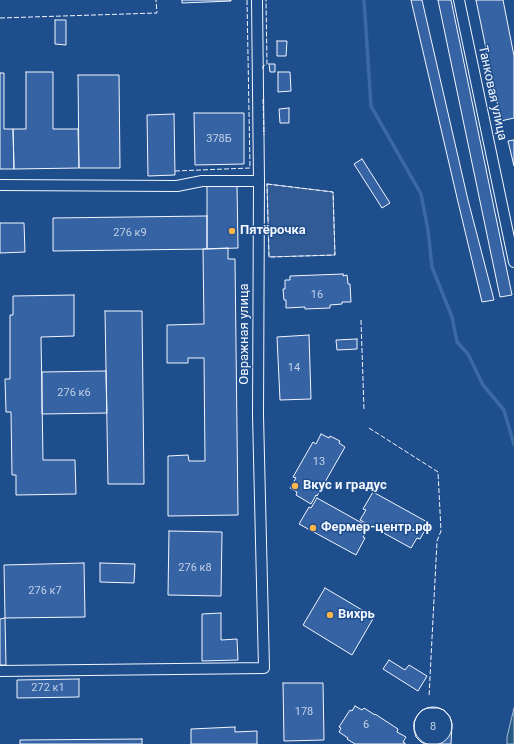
<!DOCTYPE html>
<meta charset="utf-8">
<style>
body{margin:0}
canvas{display:block;background:#1f4e8c}
</style>
<canvas width="514" height="744"></canvas>
<script>
const c = document.querySelector('canvas').getContext('2d');
c.lineJoin = 'round';
function fillPath(path, color) { c.fillStyle = color; c.fill(path, 'evenodd'); }
const shape = rows => new Path2D(rows.map(r => 'M' + r).join(''));
function trace(path, color, width, dash) { c.strokeStyle = color; c.lineWidth = width; c.lineCap = dash ? 'butt' : 'round'; c.setLineDash(dash || []); c.stroke(path); }
function write(font, color, halo, rows, align = 'center') {
  c.font = font + ' Roboto,sans-serif'; c.lineWidth = 3; c.setLineDash([]); c.textBaseline = 'middle'; c.strokeStyle = halo; c.fillStyle = color; for (const [text, x, y, turn = 0] of rows) {
    c.save(); c.translate(x, y); c.rotate((+turn || 0) * Math.PI / 180); c.textAlign = isNaN(turn) ? turn : align; if (halo) c.strokeText(text, 0, 0); c.fillText(text, 0, 0); c.restore();
  }
}
const green = shape([
 [514,708,514,744,507,744,507,737,514,708]
]);
fillPath(green, '#245a82');
trace(green, '#a8bbd7', 1);
const parking = shape([
 [267,184,333,192,335,255,269,257,267,184]
]);
fillPath(parking, '#305b95');
trace(parking, '#a8bbd7', 1);
trace(shape([
 [364,0,371,106,421,194,428,230,432,267,452,317,457,342,468,354,483,385,504,410,514,445]
]), '#3b69a3', 3.5);
const building = shape([
 [182,0,231,0,231,1,182,3,182,0],
 [411,0,422,0,468,200,494,300,482,302,458,202,411,0],
 [438,0,451,0,512,295,500,297,438,0],
 [476,0,503,0,514,56,514,118,501,121,476,0],
 [55,20,66,20,66,45,55,44,55,20],
 [277,41,287,41,286,56,277,56,277,41],
 [269,64,275,64,275,72,270,72,269,64],
 [26,72,53,72,53,129,78,129,79,168,14,169,13,129,26,129,26,72],
 [278,72,290,72,291,91,278,92,278,72],
 [0,73,4,73,4,129,13,129,14,169,0,169,0,73],
 [78,75,119,75,120,168,79,168,78,75],
 [289,108,289,123,280,123,279,109,289,108],
 [194,113,244,113,244,164,195,165,194,113],
 [174,114,175,175,148,176,147,115,174,114],
 [514,140,514,166,508,141,514,140],
 [362,159,390,203,382,208,354,164,362,159],
 [207,185,237,185,238,248,207,249,207,185],
 [207,216,207,249,53,251,53,218,207,216],
 [0,223,24,223,25,252,0,253,0,223],
 [228,248,228,259,235,259,238,515,168,516,168,456,188,455,189,461,205,461,204,358,188,358,188,363,167,363,167,325,204,324,203,249,228,248],
 [343,274,343,276,347,275,348,284,350,284,351,302,342,302,342,304,330,305,330,308,305,309,305,307,286,308,286,300,284,300,283,289,285,289,285,280,290,280,290,276,343,274],
 [74,295,74,336,41,337,43,460,75,460,76,494,16,495,16,475,12,475,11,412,6,412,5,379,10,379,10,315,13,315,13,296,74,295],
 [105,311,142,311,144,484,108,484,105,311],
 [309,335,311,399,280,400,277,337,309,335],
 [357,339,357,349,337,350,336,340,357,339],
 [106,371,107,413,42,414,42,372,106,371],
 [321,434,329,438,330,436,340,441,339,443,345,447,317,496,316,495,311,504,296,495,297,492,290,488,296,478,293,477,313,442,316,444,321,434],
 [373,492,429,523,420,539,417,538,411,548,360,520,366,510,363,509,373,492],
 [317,498,369,527,363,537,365,538,356,555,299,524,309,507,311,508,317,498],
 [169,531,222,532,221,596,168,595,169,531],
 [84,563,85,617,5,618,4,565,84,563],
 [100,563,135,564,134,583,100,582,100,563],
 [325,588,374,617,352,655,303,625,325,588],
 [221,613,221,640,237,639,238,660,202,661,202,614,221,613],
 [5,618,6,665,0,665,0,619,5,618],
 [389,660,405,670,409,665,427,676,418,691,383,669,389,660],
 [79,679,79,697,17,698,17,680,79,679],
 [283,683,323,683,324,740,284,741,283,683],
 [355,706,362,710,364,708,375,715,375,714,398,729,397,732,406,737,403,742,405,743,405,744,355,744,347,739,348,738,339,732,341,728,339,727,350,710,352,711,355,706],
 '414 726a19 19 0 1 1 38 0a19 19 0 1 1-38 0Z',
 [428,708,438,708,444,710,450,717,452,724,451,744,425,744,421,742,416,737,414,730,414,722,417,716,422,710,428,708],
 [235,727,235,732,257,731,257,744,191,744,191,729,235,727],
 [142,739,142,744,20,744,20,740,142,739]
]);
fillPath(building, '#3563a3');
trace(building, '#f2f6ff', 1);
const minor = shape([
 [459,0,514,262],
 [0,185,177,186,202,181,259,181],
 [0,671,264,668,258,415,259,181,257,0]
]);
trace(minor, '#f2f6ff', 12);
trace(minor, '#1f4e8c', 10);
trace(shape([
 [0,18,157,13,156,0],
 [263,69,263,66,267,64,266,0],
 [263,99,264,135],
 [175,171,250,168,247,0],
 [267,184,333,192,335,255,269,257,267,184],
 [361,320,364,410],
 [369,428,438,472,441,531,437,541,429,697]
]), '#f2f6ff', 1, [5, 2]);
for (const [x, y, r, color] of [
 [232,231,4,"#ffb74d"],
 [295,486,4,"#ffb74d"],
 [313,528,4,"#ffb74d"],
 [330,615,4,"#ffb74d"]
]) { const dot = new Path2D(); dot.arc(x, y, r, 0, 2 * Math.PI); c.fillStyle = color; c.fill(dot); trace(dot, '#1f4e8c', 1.5); }
write('11px', '#c3d1e8', null, [
 ["378Б",219,139],
 ["276 к9",130,233],
 ["16",317,295],
 ["14",294,368],
 ["276 к6",74,393],
 ["13",319,462],
 ["276 к8",195,568],
 ["276 к7",45,591],
 ["272 к1",48,688],
 ["178",304,712],
 ["6",366,725],
 ["8",433,727]
]);
write('13px', '#f2f6ff', '#1f4e8c', [
 ["Танковая улица",492,93,78],
 ["Овражная улица",245,334,-90]
]);
write('bold 13px', '#f2f6ff', '#1f4e8c', [
 ["Пятёрочка",240,231],
 ["Вкус и градус",303,486],
 ["Фермер-центр.рф",321,528],
 ["Вихрь",338,615]
], 'left');
</script>
